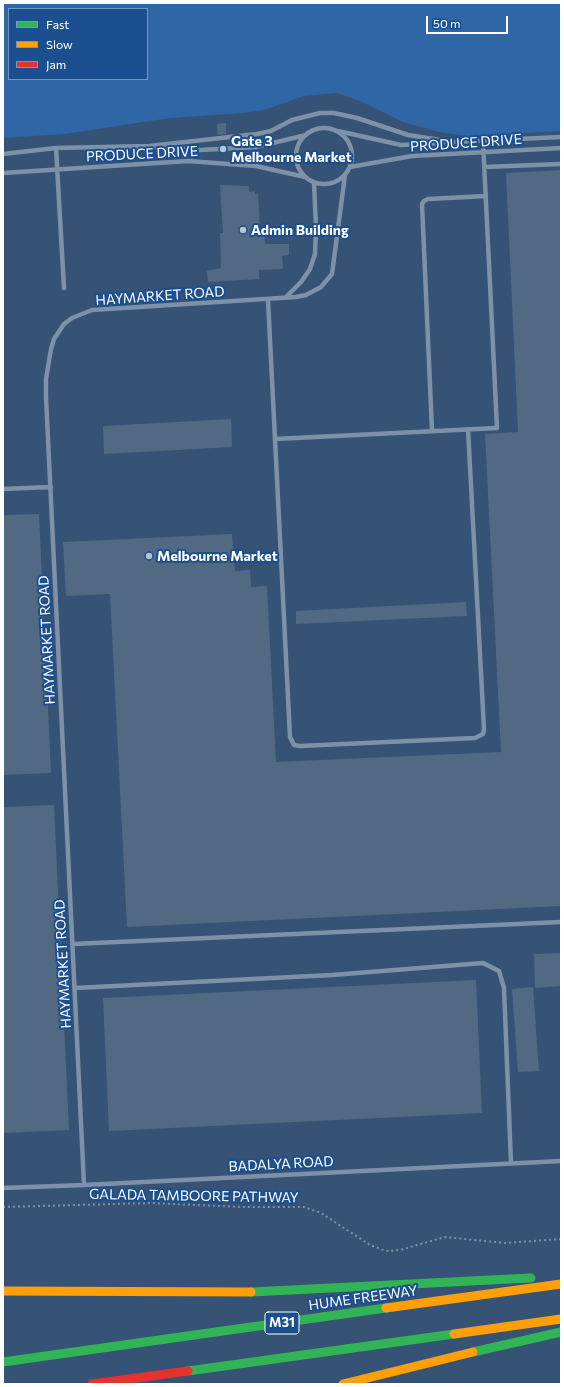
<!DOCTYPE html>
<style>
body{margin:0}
#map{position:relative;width:564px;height:1387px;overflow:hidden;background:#365274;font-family:Commissioner,sans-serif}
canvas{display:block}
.frame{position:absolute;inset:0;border:4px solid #fff;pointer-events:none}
.legend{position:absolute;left:8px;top:8px;width:140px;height:72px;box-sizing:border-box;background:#1b4f8f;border:1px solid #7695bc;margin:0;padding:5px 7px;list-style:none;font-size:12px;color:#fff}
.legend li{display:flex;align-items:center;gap:8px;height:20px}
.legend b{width:20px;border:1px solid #7695bc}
.scale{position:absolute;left:426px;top:16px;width:82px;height:18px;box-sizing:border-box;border:2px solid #fff;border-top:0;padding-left:5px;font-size:12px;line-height:14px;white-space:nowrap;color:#fff;-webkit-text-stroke:3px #1b4f8f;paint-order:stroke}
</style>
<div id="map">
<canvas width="564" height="1387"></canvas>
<div class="frame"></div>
<ul class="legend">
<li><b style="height:5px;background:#30b455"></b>Fast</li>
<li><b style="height:5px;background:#ff9f0a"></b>Slow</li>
<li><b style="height:5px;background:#e5322d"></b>Jam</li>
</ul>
<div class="scale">50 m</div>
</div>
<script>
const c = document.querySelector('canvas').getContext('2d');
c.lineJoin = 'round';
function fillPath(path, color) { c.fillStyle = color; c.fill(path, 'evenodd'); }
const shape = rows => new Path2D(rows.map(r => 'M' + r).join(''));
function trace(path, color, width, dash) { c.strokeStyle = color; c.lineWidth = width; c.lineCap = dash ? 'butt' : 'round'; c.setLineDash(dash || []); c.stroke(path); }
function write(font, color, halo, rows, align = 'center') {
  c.font = font + ' Commissioner,sans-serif'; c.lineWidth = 4; c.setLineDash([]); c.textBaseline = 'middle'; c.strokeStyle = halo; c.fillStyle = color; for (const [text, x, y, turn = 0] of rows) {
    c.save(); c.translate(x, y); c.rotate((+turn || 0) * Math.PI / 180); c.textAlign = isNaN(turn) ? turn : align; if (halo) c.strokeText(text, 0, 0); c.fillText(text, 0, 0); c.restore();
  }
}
fillPath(shape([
 [3,3,561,3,561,131,467,136,439,132,403,122,362,102,337,93,304,96,264,110,244,113,170,118,65,134,3,138],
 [9,9,147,9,147,79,9,79]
]), '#2f66a5');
fillPath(shape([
 [226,123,226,134,218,135,217,124],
 [561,170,561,906,127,927,110,594,66,596,63,542,232,534,235,571,250,570,251,587,267,586,276,762,501,752,485,434,518,432,506,173],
 [220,185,249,186,249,192,255,191,255,194,258,194,260,228,264,228,265,244,289,244,289,255,282,256,283,269,259,270,259,279,208,282,207,271,221,268,220,233,223,233],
 [231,419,232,447,104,454,103,426],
 [39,514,51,773,3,775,3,515],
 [466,602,467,616,296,624,296,611],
 [54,805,69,1130,3,1133,3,807],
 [561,953,561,986,535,988,534,954],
 [476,980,482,1113,109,1131,103,998],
 [533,987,539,1071,518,1072,512,989]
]), '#526984');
trace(shape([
 [3,1207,151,1203,243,1207,304,1207,321,1213,370,1245,386,1251,400,1250,445,1237,505,1243,561,1239]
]), '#7d92a8', 2, [2, 3]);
trace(shape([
 '296 156a28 28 0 1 1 56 0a28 28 0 1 1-56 0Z',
 [338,131,401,145,443,143],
 [155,147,201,150,256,147,306,135],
 [56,148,64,288],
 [3,154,56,148,149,146,257,134,271,131,292,120,320,113,334,113,357,118,408,135,453,142,561,137],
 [350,167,412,156,561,148],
 [484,167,561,164],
 [3,173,188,161,256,166,305,177],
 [286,297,301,282,310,269,315,254,316,228,314,182],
 [268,300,290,737,294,745,300,746,475,738,483,734,484,729,468,429],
 [432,430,422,204,424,201,428,199,486,196],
 [275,439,497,428,483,141],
 [3,489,51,487],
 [73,944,561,922],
 [75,988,332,975,483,963,499,971,504,988,511,1163],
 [84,1185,46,397,46,379,51,349,54,339,64,324,72,318,92,310,296,297,306,295,321,287,332,274,345,175],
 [3,1188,84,1185,561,1161]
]), '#7d92a8', 4.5);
trace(shape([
 [251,1292,531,1278],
 [473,1352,561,1332],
 [3,1362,386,1308],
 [188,1371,454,1334]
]), '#30b455', 9);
trace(shape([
 [3,1291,251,1292],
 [386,1308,561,1284],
 [454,1334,561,1319],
 [343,1384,473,1352]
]), '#ff9f0a', 9);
trace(shape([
 [92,1384,188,1371]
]), '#e5322d', 9);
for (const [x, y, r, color] of [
 [223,149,4,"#b9c2ce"],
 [243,230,4,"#b9c2ce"],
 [149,556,4,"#b9c2ce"]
]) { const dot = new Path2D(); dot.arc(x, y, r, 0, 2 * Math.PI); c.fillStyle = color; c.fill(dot); trace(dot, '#1b4f8f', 1.5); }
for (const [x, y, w] of [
 [282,1323,34]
]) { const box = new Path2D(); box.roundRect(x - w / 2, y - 11, w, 22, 3); c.fillStyle = '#1b4f8f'; c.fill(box); trace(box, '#fff', 1); }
write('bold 13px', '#fff', null, [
 ["M31",282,1323]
]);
write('bold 14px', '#fff', '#1b4f8f', [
 ["Gate 3",231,141],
 ["Melbourne Market",231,157],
 ["Admin Building",251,230],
 ["Melbourne Market",157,556]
], 'left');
write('14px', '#fff', '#1b4f8f', [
 ["PRODUCE DRIVE",466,143,-4],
 ["PRODUCE DRIVE",142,154,-3],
 ["HAYMARKET ROAD",160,296,-4],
 ["HAYMARKET ROAD",47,640,-93],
 ["HAYMARKET ROAD",63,964,-93],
 ["BADALYA ROAD",281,1164,-3],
 ["GALADA TAMBOORE PATHWAY",194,1196,1],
 ["HUME FREEWAY",363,1298,-8]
]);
</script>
